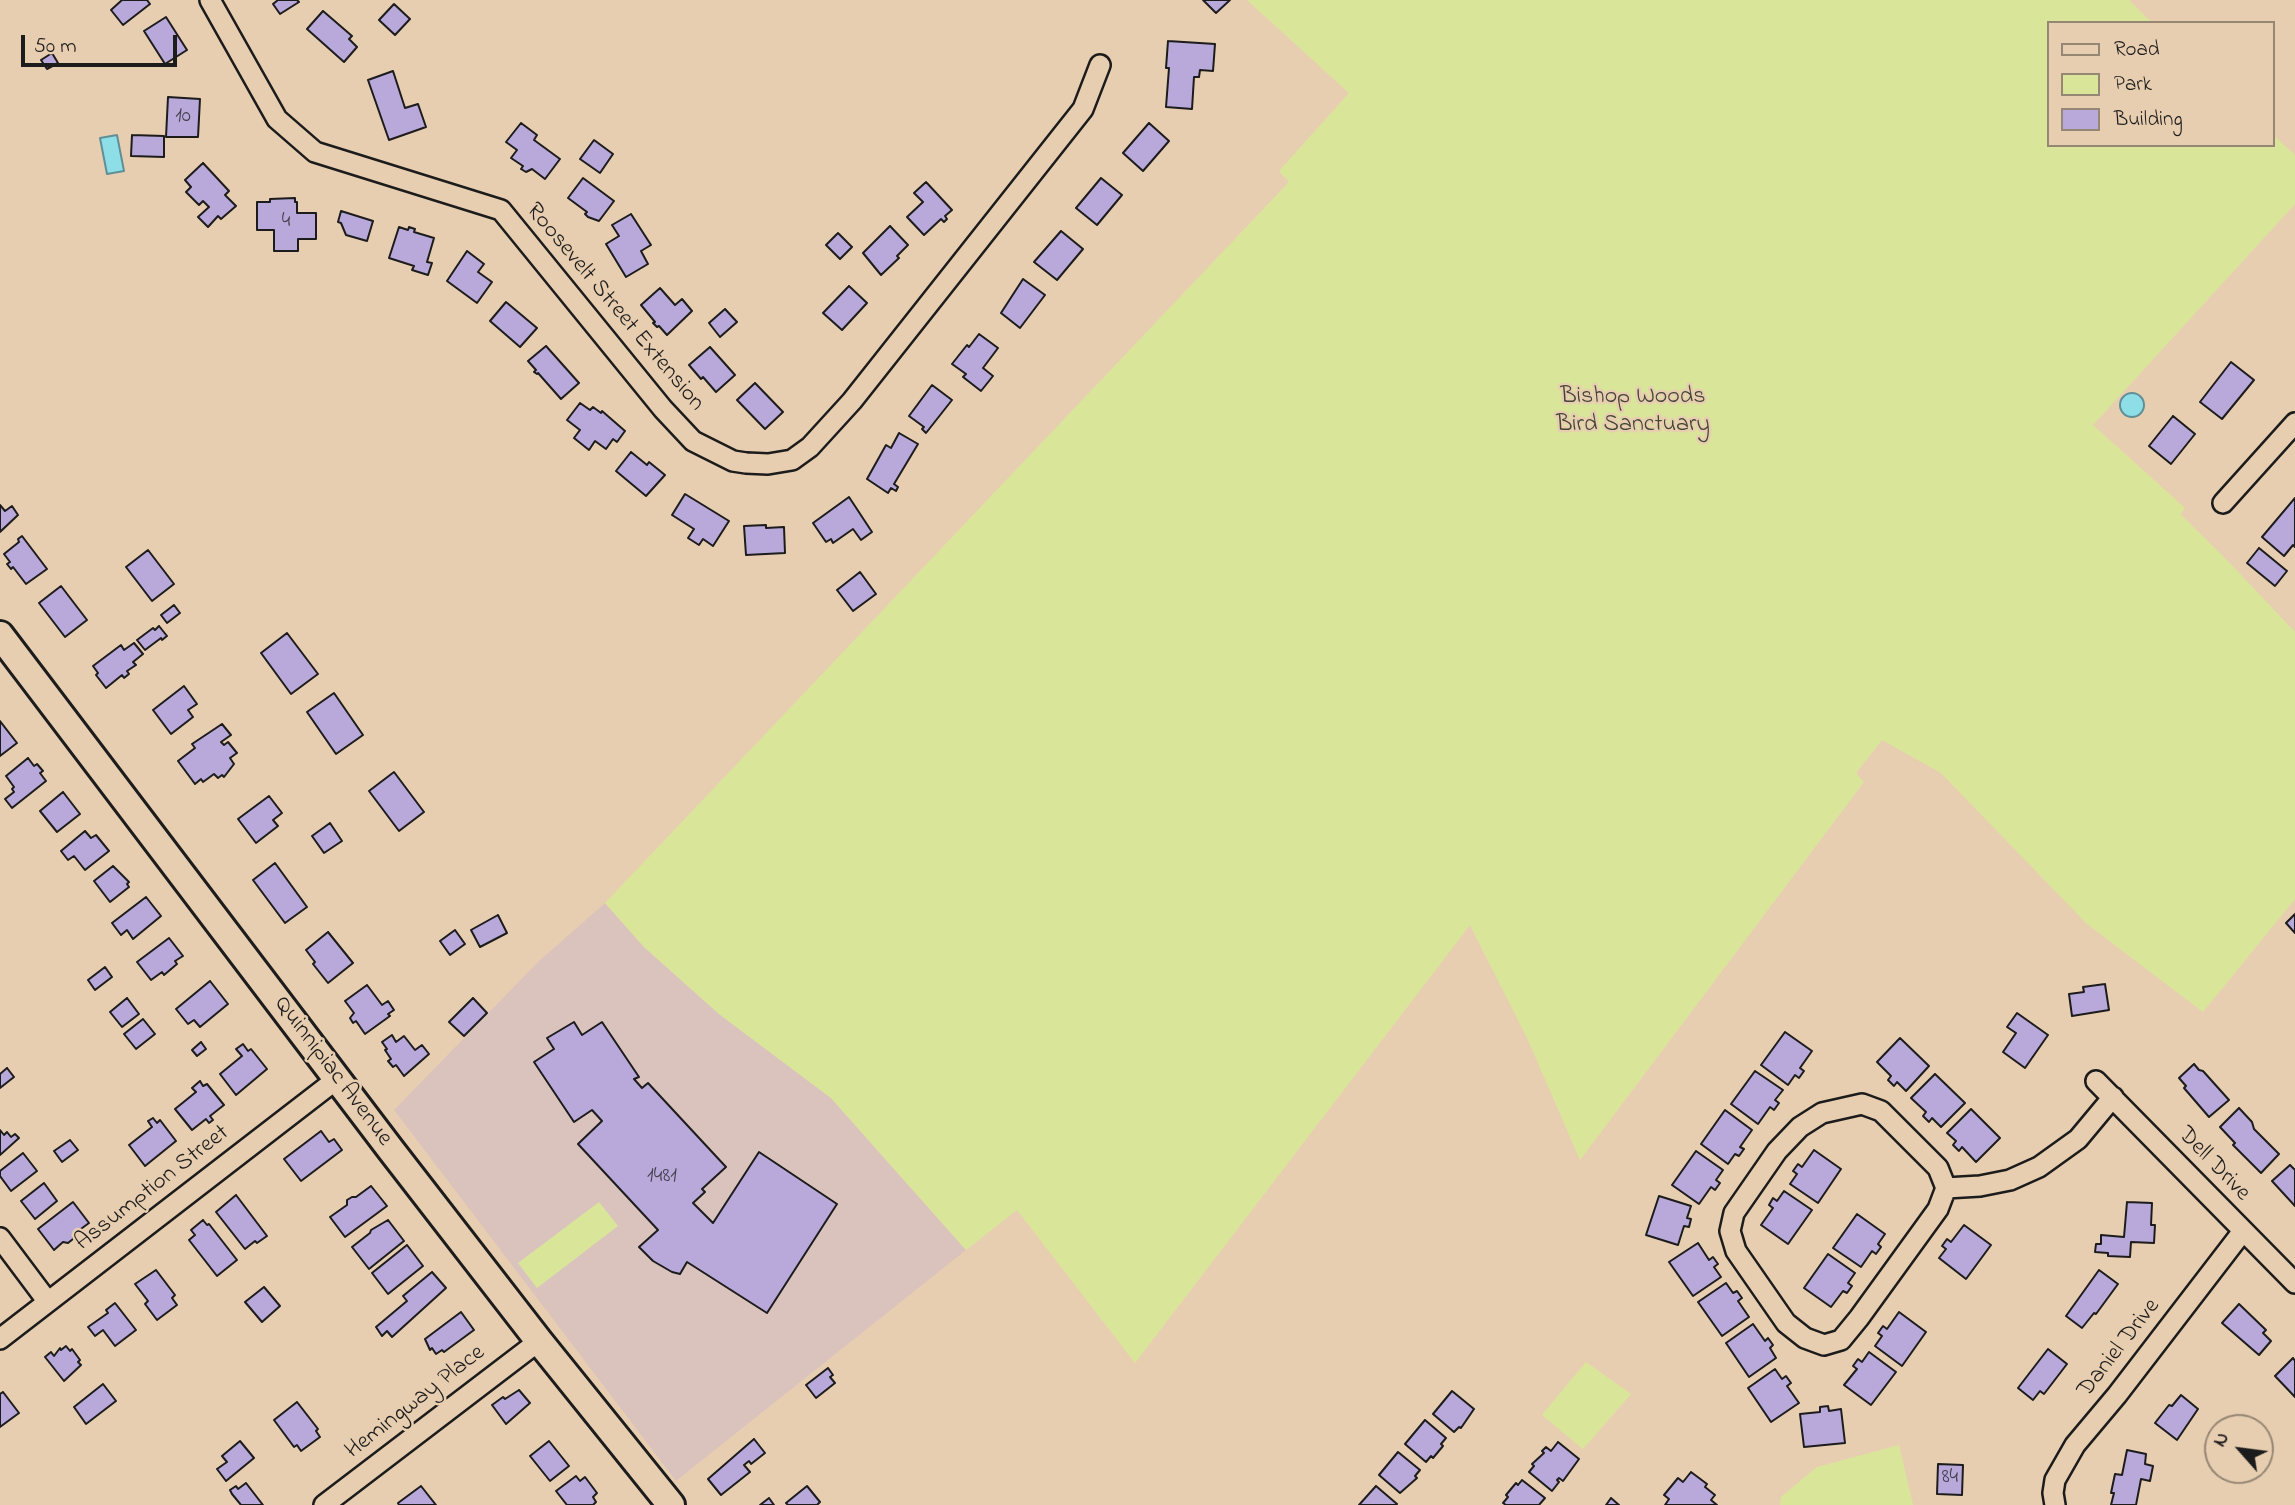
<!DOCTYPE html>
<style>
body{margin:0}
#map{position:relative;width:2295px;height:1505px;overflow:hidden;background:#e8ceb0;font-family:"Indie Flower",sans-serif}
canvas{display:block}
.legend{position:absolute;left:2047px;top:21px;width:228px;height:126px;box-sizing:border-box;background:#e8ceb0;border:2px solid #968775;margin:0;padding:9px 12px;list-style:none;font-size:21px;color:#1c1c1c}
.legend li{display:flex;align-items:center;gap:14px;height:35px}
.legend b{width:35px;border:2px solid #968775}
.north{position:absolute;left:2204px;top:1414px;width:70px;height:70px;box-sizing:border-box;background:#e8ceb0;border:2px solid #968775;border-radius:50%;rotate:298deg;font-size:19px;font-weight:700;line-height:28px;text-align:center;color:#1c1c1c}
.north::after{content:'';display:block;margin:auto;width:24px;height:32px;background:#1c1c1c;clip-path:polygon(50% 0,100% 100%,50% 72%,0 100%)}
.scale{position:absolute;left:21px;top:35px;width:156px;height:32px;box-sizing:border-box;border:4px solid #1c1c1c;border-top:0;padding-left:9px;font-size:21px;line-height:24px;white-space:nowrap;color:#1c1c1c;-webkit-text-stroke:5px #e8ceb0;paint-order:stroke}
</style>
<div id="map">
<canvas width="2295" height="1505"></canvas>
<ul class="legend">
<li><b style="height:9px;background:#e8ceb0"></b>Road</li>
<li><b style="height:19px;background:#d9e699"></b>Park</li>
<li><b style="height:19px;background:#b9a9da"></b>Building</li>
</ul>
<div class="north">N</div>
<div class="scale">50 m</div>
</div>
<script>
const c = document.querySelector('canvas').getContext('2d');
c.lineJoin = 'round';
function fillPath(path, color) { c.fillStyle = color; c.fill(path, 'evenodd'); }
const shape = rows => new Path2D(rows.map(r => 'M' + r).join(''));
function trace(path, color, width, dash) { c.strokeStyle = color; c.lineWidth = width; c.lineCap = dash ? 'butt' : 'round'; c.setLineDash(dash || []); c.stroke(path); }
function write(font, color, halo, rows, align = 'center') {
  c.font = font + ' "Indie Flower",sans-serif'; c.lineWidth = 5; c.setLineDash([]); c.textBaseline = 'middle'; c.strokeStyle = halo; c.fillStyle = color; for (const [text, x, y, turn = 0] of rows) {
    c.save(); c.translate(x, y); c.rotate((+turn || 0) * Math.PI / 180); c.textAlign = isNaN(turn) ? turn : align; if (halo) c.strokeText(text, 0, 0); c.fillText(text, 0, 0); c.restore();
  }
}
fillPath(shape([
 [605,903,644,947,719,1014,831,1098,966,1250,676,1481,394,1110,539,961]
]), '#dac3bd');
fillPath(shape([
 [1247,0,2129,0,2152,23,2048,23,2048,145,2272,145,2272,134,2295,155,2295,204,2093,425,2185,508,2180,514,2222,555,2295,632,2295,899,2203,1012,2087,924,1941,773,1882,740,1856,773,1864,782,1580,1160,1528,1040,1470,925,1135,1363,1017,1210,966,1250,831,1098,719,1014,644,947,605,903,1289,182,1279,171,1349,93],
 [599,1202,618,1226,537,1288,518,1263],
 [1586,1362,1631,1394,1583,1449,1542,1415],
 [1899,1445,1913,1505,1780,1505,1781,1497,1817,1467]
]), '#d9e699');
const water = shape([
 [117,135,124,171,107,174,100,138,117,135],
 '2120 405a12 12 0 1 1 24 0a12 12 0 1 1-24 0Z'
]);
fillPath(water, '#8ddee7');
trace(water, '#609096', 2);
const building = shape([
 [122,0,147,0,150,4,123,25,111,10,122,0],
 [278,0,297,0,299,2,280,14,273,4,278,0],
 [1203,0,1230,0,1216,13,1203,0],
 [394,4,410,19,395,35,379,20,394,4],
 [323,11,352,36,349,39,357,47,344,62,307,29,323,11],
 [166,17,187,50,165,64,144,31,166,17],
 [1168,41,1215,44,1213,71,1200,70,1199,77,1194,77,1192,109,1166,107,1169,68,1166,68,1168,41],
 [52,53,58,63,47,69,41,60,52,53],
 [393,71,405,108,418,104,426,127,389,140,368,80,393,71],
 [168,97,200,99,198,137,166,137,168,97],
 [521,123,537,135,534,140,560,159,545,179,532,169,526,172,521,169,523,166,511,158,517,150,506,142,521,123],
 [1149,123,1169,141,1143,171,1123,153,1149,123],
 [132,135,164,136,164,157,131,156,132,135],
 [594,140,613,154,600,173,580,159,594,140],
 [203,163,229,191,225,195,236,206,221,219,218,216,208,227,198,217,209,207,203,201,199,205,186,192,191,187,185,180,203,163],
 [583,178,614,201,599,221,588,217,585,214,587,212,568,198,583,178],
 [1101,178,1122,195,1097,225,1076,208,1101,178],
 [926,182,952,210,945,216,947,219,944,222,941,219,924,235,907,217,923,202,914,193,926,182],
 [295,198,295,202,297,202,297,213,316,213,316,239,298,239,298,251,274,251,274,230,257,230,257,202,270,202,270,199,295,198],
 [341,211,373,221,367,241,346,235,341,223,338,222,341,211],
 [631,214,651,245,641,251,648,264,626,277,606,244,619,236,612,225,631,214],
 [890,226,908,245,897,256,899,258,881,275,863,253,890,226],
 [399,227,408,230,409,227,415,229,414,232,434,238,427,262,432,263,428,275,412,270,414,266,389,258,399,227],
 [1061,231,1083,249,1057,280,1034,262,1061,231],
 [838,233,852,247,840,259,826,245,838,233],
 [467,251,484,264,478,272,492,282,477,303,447,281,467,251],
 [1023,279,1045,295,1020,328,1001,313,1023,279],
 [849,286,867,303,842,330,823,313,849,286],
 [660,288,675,305,682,299,692,311,667,335,659,326,657,327,653,323,655,322,641,305,660,288],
 [506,302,537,328,520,347,490,321,506,302],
 [725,309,737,322,720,337,709,323,725,309],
 [979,334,998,348,983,368,993,376,981,391,963,377,966,374,952,364,967,345,969,347,979,334],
 [546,346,579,383,561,399,538,373,537,374,534,372,536,370,528,361,546,346],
 [710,347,735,375,716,392,703,377,701,379,689,365,710,347],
 [2231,362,2254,380,2222,419,2200,402,2231,362],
 [755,383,783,412,765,429,737,400,755,383],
 [932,385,952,400,926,433,922,429,924,427,909,416,932,385],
 [580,403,590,410,593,407,601,413,602,411,625,431,617,442,613,439,606,449,595,441,589,450,574,438,580,430,567,420,580,403],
 [2173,416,2195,434,2171,464,2149,446,2173,416],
 [899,433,918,444,894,484,898,487,896,491,891,488,888,493,867,479,886,445,891,448,899,433],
 [631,452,647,465,649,462,665,475,646,496,616,471,631,452],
 [685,494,729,521,713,546,703,539,699,545,688,538,694,529,672,515,685,494],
 [849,497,872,532,861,540,853,529,833,543,831,539,826,542,813,523,849,497],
 [2295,498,2295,547,2293,545,2284,556,2262,537,2295,498],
 [0,505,5,511,12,506,18,515,0,532,0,505],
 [766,525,766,528,784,527,785,553,746,555,744,526,766,525],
 [22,536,47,569,26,584,13,567,11,569,7,564,10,562,4,554,19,542,18,539,22,536],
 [2259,548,2287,571,2275,586,2247,563,2259,548],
 [148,550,174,584,152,601,126,567,148,550],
 [860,572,876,594,853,611,837,590,860,572],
 [61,586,87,620,65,637,39,603,61,586],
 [174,605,180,613,167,623,161,615,174,605],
 [159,626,167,636,162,640,161,638,145,650,137,640,153,628,155,630,159,626],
 [287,633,318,674,291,694,261,653,287,633],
 [134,643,143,654,133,662,136,665,127,671,129,674,124,678,122,675,106,688,96,675,98,673,93,666,121,645,124,650,134,643],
 [184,686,197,704,188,710,193,717,171,734,153,710,184,686],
 [334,693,363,735,336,754,307,712,334,693],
 [0,721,17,743,0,756,0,721],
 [222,724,231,735,221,742,224,745,228,742,237,753,230,758,234,764,224,777,222,775,218,778,214,774,203,782,201,779,195,784,178,761,195,748,192,744,222,724],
 [28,758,34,766,37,764,43,771,40,773,46,781,12,808,5,799,14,792,12,789,14,787,6,776,28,758],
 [394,772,424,812,399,831,369,791,394,772],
 [63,792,80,814,57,832,40,811,63,792],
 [269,796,282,813,273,820,278,826,256,843,238,819,269,796],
 [330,823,342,841,324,853,312,836,330,823],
 [85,831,91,838,96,835,109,851,85,870,74,856,68,860,61,851,85,831],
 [275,863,307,907,285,923,253,880,275,863],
 [113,866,129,882,127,884,129,887,110,902,94,881,113,866],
 [146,897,161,916,133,939,127,930,121,935,112,923,146,897],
 [2295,914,2295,933,2286,923,2295,914],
 [498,915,507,933,480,947,471,930,498,915],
 [455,930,465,944,450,955,440,941,455,930],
 [328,932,353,963,328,983,313,964,315,962,306,950,328,932],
 [169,938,183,956,175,961,177,964,164,975,162,972,151,980,137,962,169,938],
 [105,967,112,977,95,990,88,980,105,967],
 [210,981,228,1004,200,1027,194,1020,188,1024,176,1009,210,981],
 [2105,984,2109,1010,2072,1016,2069,994,2084,992,2083,987,2105,984],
 [367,985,382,1005,388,1001,394,1010,388,1014,390,1016,365,1034,356,1021,353,1023,350,1018,354,1013,345,1001,367,985],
 [127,998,139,1014,122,1027,110,1012,127,998],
 [473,998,487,1013,464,1036,449,1022,473,998],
 [2017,1013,2048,1035,2025,1068,2003,1052,2016,1033,2007,1027,2017,1013],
 [143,1019,155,1034,136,1049,124,1034,143,1019],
 [574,1022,582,1035,602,1022,639,1077,634,1079,642,1088,648,1083,726,1167,702,1189,705,1192,693,1203,713,1223,759,1152,837,1204,767,1313,687,1262,680,1274,672,1272,653,1261,639,1247,658,1230,578,1144,602,1121,592,1110,574,1122,534,1062,554,1049,547,1038,574,1022],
 [1785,1032,1812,1051,1800,1068,1804,1071,1799,1078,1795,1075,1788,1085,1761,1065,1785,1032],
 [392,1035,396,1042,404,1036,415,1050,422,1045,429,1054,404,1076,396,1065,393,1067,388,1061,391,1059,385,1050,387,1049,382,1042,392,1035],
 [1900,1038,1929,1066,1906,1091,1897,1082,1894,1086,1888,1080,1891,1076,1877,1062,1900,1038],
 [201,1042,206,1049,197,1056,192,1050,201,1042],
 [243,1044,248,1051,251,1049,267,1069,236,1095,220,1074,242,1056,236,1049,243,1044],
 [2194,1064,2199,1070,2203,1071,2229,1100,2209,1117,2184,1088,2186,1086,2179,1078,2194,1064],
 [7,1068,14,1077,0,1088,0,1074,7,1068],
 [1755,1071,1783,1090,1775,1100,1779,1103,1774,1110,1770,1107,1758,1124,1731,1104,1755,1071],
 [1935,1074,1965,1103,1941,1127,1932,1118,1929,1122,1923,1116,1926,1112,1911,1098,1935,1074],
 [200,1081,203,1086,207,1084,224,1105,210,1116,213,1120,209,1123,206,1119,192,1130,175,1109,196,1092,192,1088,200,1081],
 [2239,1108,2252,1122,2254,1129,2279,1154,2261,1173,2233,1145,2235,1143,2220,1127,2239,1108],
 [1971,1109,2000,1138,1976,1162,1962,1147,1959,1151,1953,1145,1956,1141,1947,1133,1971,1109],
 [1725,1110,1752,1130,1740,1147,1744,1149,1739,1156,1735,1154,1728,1164,1701,1144,1725,1110],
 [153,1118,157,1123,160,1120,176,1141,145,1166,129,1145,152,1127,148,1121,153,1118],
 [0,1130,4,1135,7,1132,11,1137,15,1134,19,1138,0,1155,0,1130],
 [321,1131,329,1142,334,1139,342,1150,301,1181,284,1159,321,1131],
 [70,1140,78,1150,62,1162,54,1151,70,1140],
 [1814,1150,1841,1169,1818,1203,1790,1184,1797,1174,1793,1171,1798,1164,1802,1167,1814,1150],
 [1696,1151,1723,1170,1716,1180,1720,1183,1715,1190,1711,1187,1699,1204,1672,1185,1696,1151],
 [23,1153,37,1171,11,1191,0,1176,0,1171,23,1153],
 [2290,1165,2295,1170,2295,1206,2272,1181,2290,1165],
 [44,1183,57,1201,35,1219,21,1201,44,1183],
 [371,1186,387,1206,345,1237,330,1217,347,1205,347,1200,352,1197,356,1197,371,1186],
 [1784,1191,1812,1210,1788,1244,1761,1225,1773,1208,1769,1205,1773,1198,1777,1201,1784,1191],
 [236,1195,267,1236,257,1243,255,1241,245,1249,216,1212,236,1195],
 [1659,1196,1691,1206,1687,1218,1691,1219,1689,1227,1684,1226,1678,1245,1646,1235,1659,1196],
 [73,1202,89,1223,74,1234,73,1239,68,1243,63,1242,54,1250,38,1229,73,1202],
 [2127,1202,2152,1203,2151,1225,2155,1225,2154,1243,2131,1242,2130,1257,2108,1256,2108,1253,2095,1252,2096,1244,2101,1244,2101,1235,2124,1237,2127,1202],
 [1857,1214,1885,1234,1878,1244,1881,1247,1876,1254,1872,1251,1861,1267,1833,1248,1857,1214],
 [203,1220,207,1225,209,1224,237,1260,217,1276,189,1240,195,1235,191,1230,203,1220],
 [388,1220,404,1241,369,1269,352,1247,370,1233,371,1230,388,1220],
 [1964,1225,1991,1245,1966,1279,1939,1258,1946,1249,1942,1246,1947,1239,1951,1242,1964,1225],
 [1698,1243,1709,1260,1713,1257,1718,1264,1714,1267,1721,1277,1693,1296,1669,1262,1698,1243],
 [407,1245,423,1266,388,1294,372,1273,407,1245],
 [1828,1254,1855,1273,1848,1283,1852,1286,1847,1293,1843,1291,1831,1307,1804,1288,1828,1254],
 [156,1270,175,1295,172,1298,177,1305,157,1320,145,1304,148,1301,135,1284,156,1270],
 [2099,1270,2118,1284,2096,1314,2094,1313,2082,1328,2066,1316,2099,1270],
 [432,1272,446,1288,392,1337,387,1331,382,1336,376,1327,407,1301,403,1296,432,1272],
 [1726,1283,1733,1293,1737,1291,1742,1298,1738,1301,1749,1317,1722,1336,1698,1302,1726,1283],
 [264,1287,280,1306,262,1322,245,1302,264,1287],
 [115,1303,136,1330,115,1346,103,1330,95,1336,88,1327,108,1313,106,1310,115,1303],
 [2239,1304,2266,1330,2263,1333,2271,1341,2259,1355,2222,1323,2239,1304],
 [461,1312,474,1330,444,1352,442,1350,436,1354,432,1348,430,1350,425,1339,461,1312],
 [1899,1312,1926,1332,1902,1366,1875,1346,1882,1336,1878,1333,1883,1326,1887,1329,1899,1312],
 [1753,1324,1765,1341,1768,1338,1773,1345,1770,1348,1776,1358,1749,1377,1726,1343,1753,1324],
 [66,1346,70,1351,72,1349,80,1360,78,1362,81,1365,64,1381,45,1357,51,1352,54,1356,60,1348,61,1350,66,1346],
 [2048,1349,2067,1364,2044,1394,2040,1391,2033,1400,2018,1388,2048,1349],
 [1869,1352,1896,1372,1871,1405,1844,1385,1857,1369,1853,1366,1858,1359,1862,1362,1869,1352],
 [2293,1358,2295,1361,2295,1397,2275,1376,2293,1358],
 [828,1368,833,1375,830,1377,835,1383,816,1398,806,1385,828,1368],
 [1775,1369,1782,1379,1786,1376,1791,1383,1787,1386,1799,1403,1771,1422,1748,1388,1775,1369],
 [103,1384,116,1401,86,1424,74,1407,103,1384],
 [519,1390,530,1403,506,1424,492,1405,503,1397,505,1399,519,1390],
 [1452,1391,1474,1409,1461,1428,1459,1427,1454,1432,1433,1414,1452,1391],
 [3,1392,19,1413,0,1427,0,1394,3,1392],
 [2181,1395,2198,1409,2177,1440,2155,1423,2169,1405,2172,1406,2181,1395],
 [297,1402,318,1429,316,1431,320,1437,301,1451,297,1445,294,1447,274,1420,297,1402],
 [1828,1406,1829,1411,1841,1409,1845,1443,1804,1447,1800,1414,1820,1412,1820,1407,1828,1406],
 [1425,1420,1446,1438,1441,1444,1443,1446,1433,1458,1431,1456,1426,1462,1405,1444,1425,1420],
 [754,1439,765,1453,751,1464,749,1461,744,1465,750,1472,721,1495,708,1479,754,1439],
 [240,1441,254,1458,226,1481,217,1469,227,1462,222,1456,240,1441],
 [549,1441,569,1466,550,1481,530,1456,549,1441],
 [1558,1442,1579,1459,1563,1481,1559,1478,1557,1480,1559,1482,1552,1491,1529,1472,1534,1466,1532,1464,1544,1453,1542,1451,1546,1447,1551,1451,1558,1442],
 [2127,1450,2146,1454,2145,1464,2153,1466,2150,1481,2141,1479,2136,1505,2111,1505,2114,1493,2111,1493,2115,1474,2122,1475,2127,1450],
 [1398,1452,1420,1470,1415,1476,1417,1478,1400,1493,1379,1475,1398,1452],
 [1938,1464,1963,1465,1962,1495,1937,1494,1938,1464],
 [1691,1472,1707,1484,1705,1487,1715,1495,1711,1500,1717,1505,1665,1505,1669,1499,1664,1495,1678,1478,1683,1482,1691,1472],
 [576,1476,580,1481,585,1477,597,1493,593,1497,596,1502,593,1505,567,1505,556,1491,576,1476],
 [1522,1480,1545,1498,1539,1505,1506,1505,1503,1503,1508,1497,1506,1495,1516,1483,1518,1485,1522,1480],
 [246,1483,263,1505,241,1505,232,1494,230,1490,236,1486,238,1489,246,1483],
 [421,1486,436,1505,399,1505,398,1503,421,1486],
 [807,1486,820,1502,817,1505,788,1505,786,1503,807,1486],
 [1376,1486,1397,1504,1396,1505,1359,1505,1376,1486],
 [769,1498,774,1505,760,1505,769,1498],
 [1611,1498,1619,1505,1606,1505,1611,1498]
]);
fillPath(building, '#b9a9da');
trace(building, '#1c1c1c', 2);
const minor = shape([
 [210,0,277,119,315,152,501,210,663,409,693,441,733,461,746,463,768,464,792,460,810,447,852,401,1083,109,1100,65],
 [2223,503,2295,423],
 [2096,1081,2295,1283],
 [1946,1188,1938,1209,1859,1318,1841,1340,1824,1345,1805,1338,1786,1323,1736,1251,1730,1231,1734,1213,1777,1151,1800,1127,1822,1113,1862,1104,1881,1111,1938,1168,1946,1188,1980,1186,2010,1180,2039,1167,2078,1139,2113,1097],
 [0,1238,48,1302],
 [0,1339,337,1079],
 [324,1505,539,1341],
 [2055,1505,2053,1493,2055,1480,2075,1445,2117,1395,2243,1231]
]);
const secondary = shape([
 [0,635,391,1150,539,1341,671,1505]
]);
trace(minor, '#1c1c1c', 24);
trace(secondary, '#1c1c1c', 32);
trace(minor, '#e8ceb0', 19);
trace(secondary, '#e8ceb0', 26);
write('21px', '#433f4c', null, [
 ["10",183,118],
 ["4",286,223],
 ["1481",662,1178],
 ["84",1950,1479]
]);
write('24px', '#1c1c1c', '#e8ceb0', [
 ["Roosevelt Street Extension",614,308,50],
 ["Quinnipiac Avenue",332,1072,53],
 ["Dell Drive",2213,1165,46],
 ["Assumption Street",153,1189,-38],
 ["Daniel Drive",2120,1349,-52],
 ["Hemingway Place",416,1403,-38]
]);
write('24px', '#424435', '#e8ceb0', [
 ["Bishop Woods",1633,398],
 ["Bird Sanctuary",1633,426]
]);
</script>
